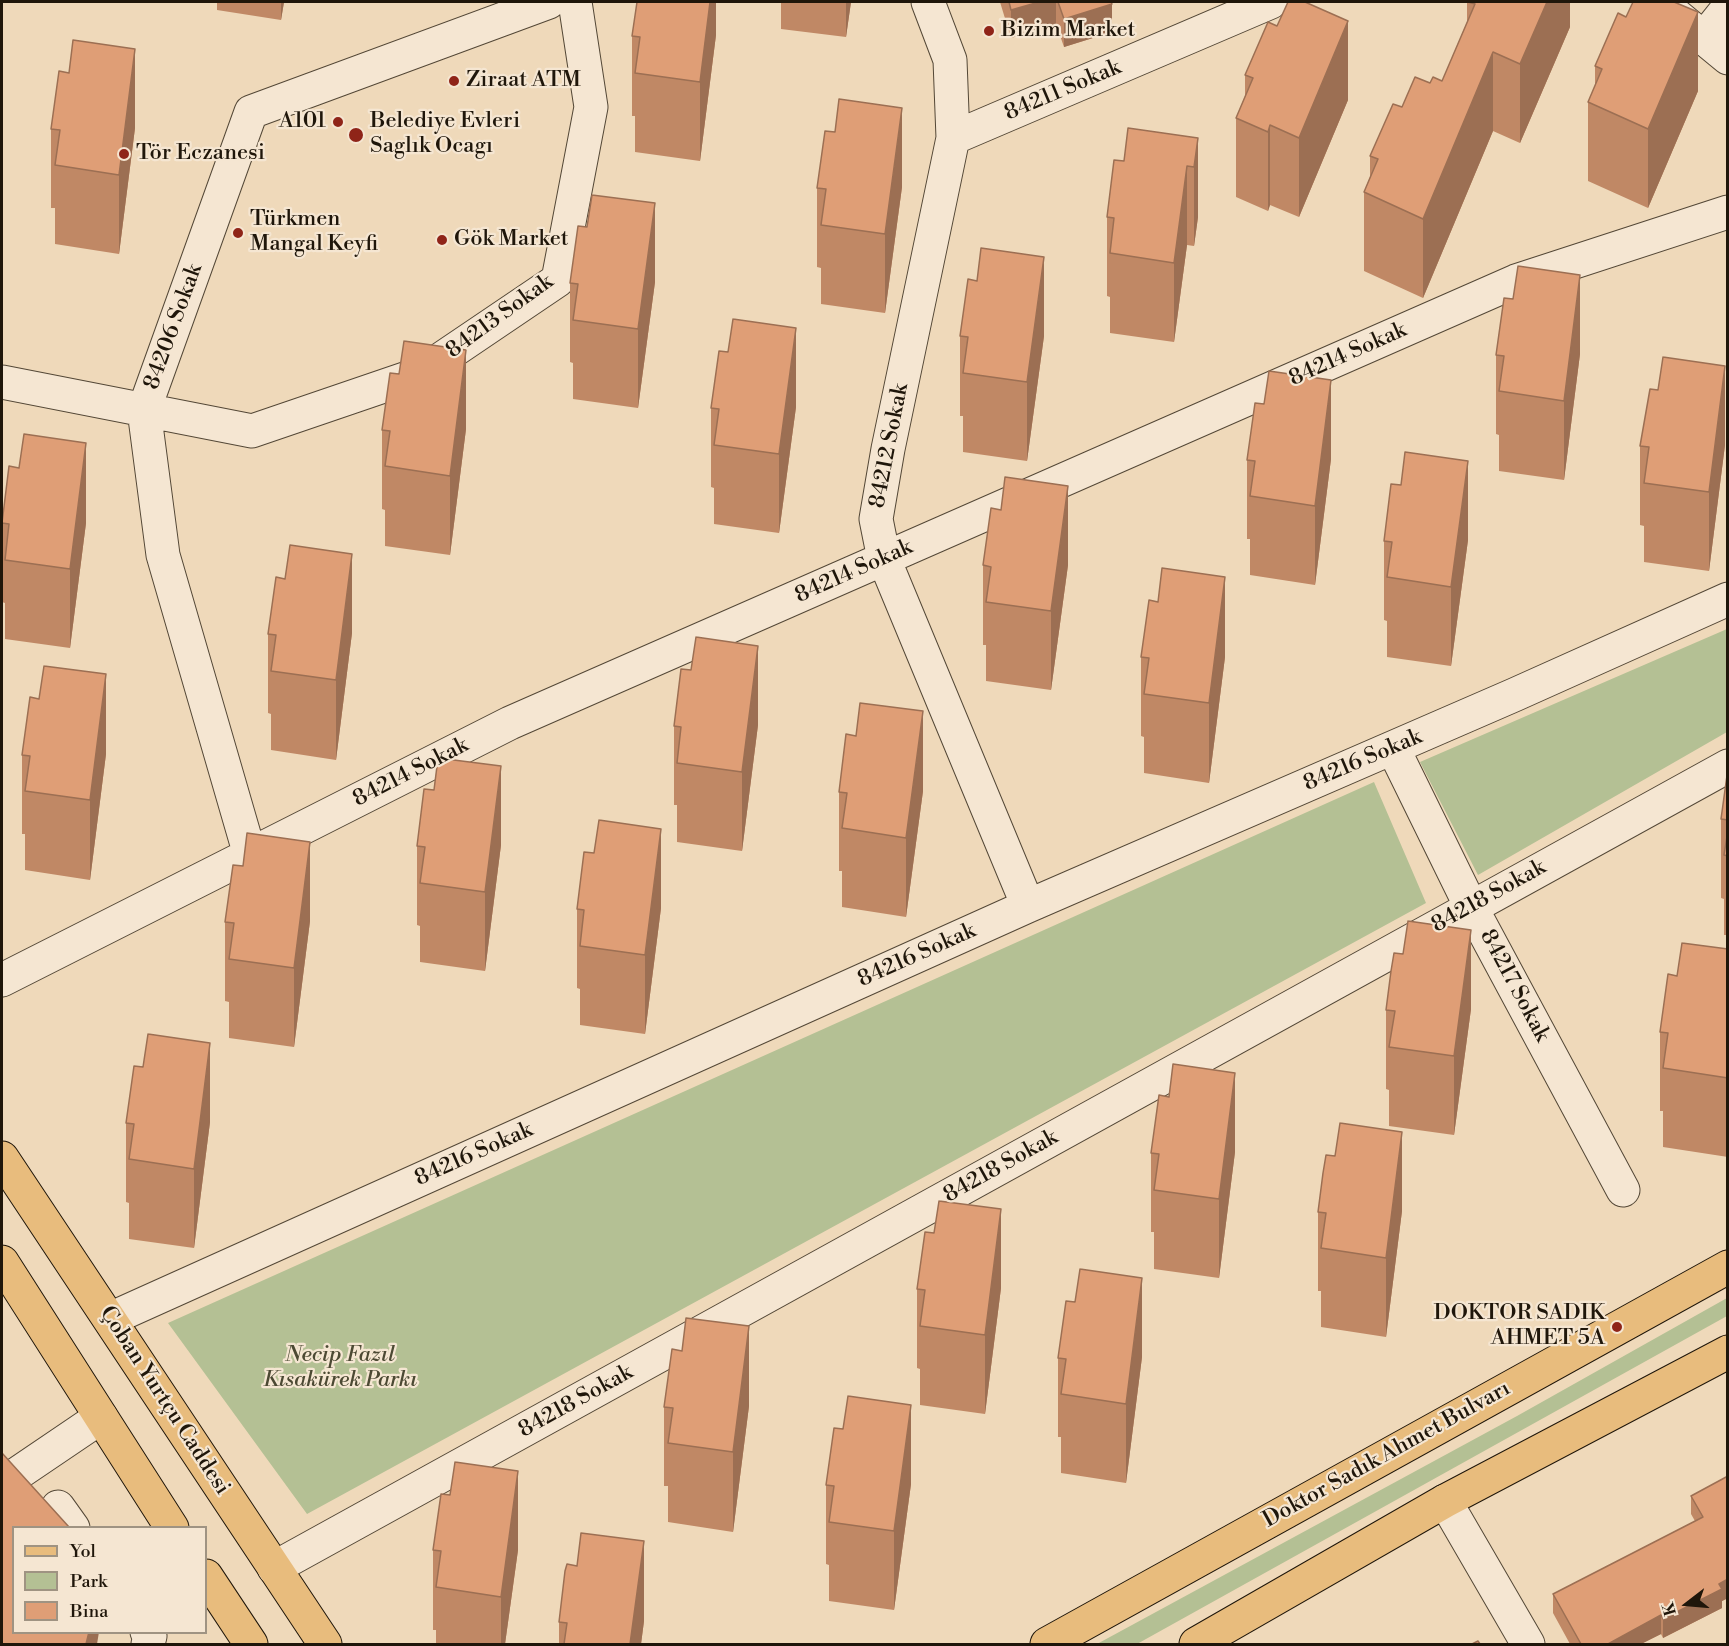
<!DOCTYPE html>
<meta charset="utf-8">
<style>
body{margin:0}
#map{position:relative;width:1729px;height:1646px;overflow:hidden;background:#efd9ba;font-family:"Libre Bodoni",serif}
canvas{display:block}
.frame{position:absolute;inset:0;border:3px solid #1f160a;pointer-events:none}
.legend{position:absolute;left:12px;top:1526px;width:195px;height:108px;box-sizing:border-box;background:#f5e6d2;border:2px solid #9f9382;margin:0;padding:8px 10px;list-style:none;font-size:18px;color:#1f160a}
.legend li{display:flex;align-items:center;gap:12px;height:30px}
.legend b{width:30px;border:2px solid #9f9382}
.north{position:absolute;left:1657px;top:1574px;width:60px;height:60px;-webkit-text-stroke:4px #f5e6d2;paint-order:stroke;rotate:254deg;font-size:16px;font-weight:700;line-height:24px;text-align:center;color:#1f160a}
.north::after{content:'';display:block;margin:auto;width:21px;height:27px;background:#1f160a;clip-path:polygon(50% 0,100% 100%,50% 72%,0 100%)}
</style>
<div id="map">
<canvas width="1729" height="1646"></canvas>
<div class="frame"></div>
<ul class="legend">
<li><b style="height:8px;background:#e8bc7d"></b>Yol</li>
<li><b style="height:16px;background:#b4c094"></b>Park</li>
<li><b style="height:16px;background:#df9e76"></b>Bina</li>
</ul>
<div class="north">K</div>
</div>
<script>
const c = document.querySelector('canvas').getContext('2d');
c.lineJoin = 'round';
function fillPath(path, color) { c.fillStyle = color; c.fill(path, 'evenodd'); }
const shape = rows => new Path2D(rows.map(r => 'M' + r).join(''));
function trace(path, color, width, dash) { c.strokeStyle = color; c.lineWidth = width; c.lineCap = dash ? 'butt' : 'round'; c.setLineDash(dash || []); c.stroke(path); }
function write(font, color, halo, rows, align = 'center') {
  c.font = font + ' "Libre Bodoni",serif'; c.lineWidth = 4.5; c.setLineDash([]); c.textBaseline = 'middle'; c.strokeStyle = halo; c.fillStyle = color; for (const [text, x, y, turn = 0] of rows) {
    c.save(); c.translate(x, y); c.rotate((+turn || 0) * Math.PI / 180); c.textAlign = isNaN(turn) ? turn : align; if (halo) c.strokeText(text, 0, 0); c.fillText(text, 0, 0); c.restore();
  }
}
fillPath(shape([
 [1727,629,1727,732,1478,875,1420,762],
 [1374,782,1426,903,307,1514,168,1323],
 [1727,1298,1727,1316,1137,1644,1097,1644,1517,1416]
]), '#b4c094');
const minor = shape([
 [928,2,950,60,953,138,888,449,876,519,884,559,1028,906],
 [1660,2,1728,58],
 [1704,38,1728,8],
 [953,138,1271,2],
 [2,382,252,431,419,374,558,280,591,107,575,2],
 [1393,748,1471,907,1623,1190],
 [250,855,163,555,144,410,251,112,549,2],
 [2,980,510,723,1516,281,1728,212],
 [110,1319,1028,906,1514,695,1728,599],
 [2,1484,101,1417],
 [1445,1501,1528,1644],
 [58,1507,73,1528],
 [274,1568,1728,766],
 [147,1632,150,1636,148,1644]
]);
const major = shape([
 [2,1158,325,1644],
 [2,1262,172,1528],
 [206,1576,251,1644],
 [1047,1644,1728,1267],
 [1196,1644,1445,1501,1728,1352]
]);
trace(minor, '#534736', 35);
trace(major, '#1f160a', 35);
trace(minor, '#f5e6d2', 33);
trace(major, '#e8bc7d', 33);
fillPath(shape([
 [217,2,284,2,281,20,217,10],
 [716,2,716,35,700,161,635,152,635,116,632,116,632,36],
 [781,2,851,2,846,37,781,29],
 [1000,2,1111,2,1112,32,1064,47,1056,24,1011,38],
 [1467,2,1570,2,1570,27,1520,143,1493,131,1423,298,1364,271,1364,192,1370,177,1370,156,1402,107,1430,83,1442,81,1467,22],
 [1595,66,1698,91,1648,208,1588,181,1588,102,1595,86],
 [1245,75,1348,100,1299,217,1270,205,1268,211,1236,197,1236,118,1245,96],
 [135,128,119,254,55,244,55,208,51,208,51,129],
 [1198,138,1198,217,1194,246,1187,245,1174,342,1110,333,1110,297,1107,296,1107,217,1124,161],
 [902,187,885,313,821,304,821,268,817,267,817,188],
 [655,282,638,408,573,399,573,363,570,362,570,283],
 [960,336,1044,336,1027,461,963,452,963,416,960,416],
 [1580,354,1564,480,1499,471,1499,435,1496,434,1496,355],
 [796,407,779,533,714,524,714,488,711,487,711,408],
 [466,429,450,555,385,546,385,510,382,509,382,430],
 [1725,445,1709,571,1644,562,1644,526,1640,525,1640,446],
 [1331,459,1315,585,1250,575,1250,539,1247,539,1247,460],
 [2,523,86,523,70,648,5,639,5,603,2,602],
 [1468,540,1451,666,1387,657,1387,621,1384,620,1384,541],
 [983,565,1068,565,1051,690,986,681,986,645,983,645],
 [285,579,352,633,336,760,271,750,271,714,268,713,268,634],
 [1141,657,1225,657,1209,783,1144,773,1144,737,1141,736],
 [39,699,106,754,90,880,25,870,25,834,22,834,22,755],
 [758,725,742,851,677,842,677,805,674,805,674,726],
 [1728,768,1728,935,1724,935,1724,899,1721,898,1721,819],
 [923,791,906,917,842,907,842,871,839,871,839,792],
 [501,845,485,971,420,962,420,926,417,925,417,846],
 [661,908,645,1034,580,1025,580,989,577,988,577,909],
 [310,921,294,1047,229,1038,229,1002,225,1001,225,922],
 [1728,949,1728,1157,1663,1147,1663,1111,1660,1111,1660,1032,1677,976],
 [1471,1009,1454,1135,1389,1126,1389,1090,1386,1089,1386,1010],
 [210,1122,194,1248,129,1239,129,1203,126,1202,126,1123],
 [1235,1152,1219,1278,1154,1269,1154,1232,1151,1232,1151,1153],
 [1402,1211,1386,1337,1321,1327,1321,1291,1318,1291,1318,1212],
 [1001,1288,985,1414,920,1405,920,1369,917,1368,917,1289],
 [1142,1357,1126,1483,1061,1473,1061,1437,1058,1437,1058,1358],
 [749,1406,733,1532,668,1522,668,1486,664,1486,664,1407],
 [1728,1476,1728,1598,1722,1601,1722,1608,1663,1638,1661,1634,1641,1644,1570,1644,1553,1613,1553,1594,1695,1521,1691,1514,1691,1496],
 [911,1484,894,1610,829,1601,829,1565,826,1564,826,1485],
 [433,1550,518,1550,505,1644,436,1644,436,1630,433,1630],
 [644,1621,641,1644,559,1644,559,1622]
]), '#c08865');
fillPath(shape([
 [281,2,284,2,281,20],
 [710,2,716,2,716,35,700,161,700,82],
 [846,2,851,2,846,37],
 [1039,2,1056,2,1056,24,1011,38,1011,10],
 [1547,2,1570,2,1570,27,1520,143,1520,64],
 [1112,4,1112,32,1064,47,1064,19],
 [1698,12,1698,91,1648,208,1648,129],
 [1348,21,1348,100,1299,217,1299,138],
 [135,49,135,128,119,254,119,175],
 [1493,52,1493,131,1423,298,1423,219],
 [902,108,902,187,885,313,885,234],
 [1270,125,1270,205,1268,211,1268,132],
 [1198,138,1198,217,1194,246,1194,167],
 [1187,166,1187,245,1174,342,1174,263],
 [655,203,655,282,638,408,638,329],
 [1044,257,1044,336,1027,461,1027,382],
 [1580,275,1580,354,1564,480,1564,401],
 [796,328,796,407,779,533,779,454],
 [466,350,466,429,450,555,450,476],
 [1725,366,1725,445,1709,571,1709,492],
 [1331,380,1331,459,1315,585,1315,506],
 [86,443,86,523,70,648,70,569],
 [1468,461,1468,540,1451,666,1451,587],
 [1068,486,1068,565,1051,690,1051,611],
 [352,554,352,633,336,760,336,680],
 [1225,577,1225,657,1209,783,1209,703],
 [758,646,758,725,742,851,742,772],
 [106,674,106,754,90,880,90,800],
 [923,711,923,791,906,917,906,838],
 [501,766,501,845,485,971,485,892],
 [661,829,661,908,645,1034,645,955],
 [310,842,310,921,294,1047,294,968],
 [1471,930,1471,1009,1454,1135,1454,1056],
 [210,1043,210,1122,194,1248,194,1169],
 [1235,1073,1235,1152,1219,1278,1219,1199],
 [1402,1132,1402,1211,1386,1337,1386,1258],
 [1001,1209,1001,1288,985,1414,985,1335],
 [1142,1278,1142,1357,1126,1483,1126,1404],
 [749,1326,749,1406,733,1532,733,1452],
 [911,1405,911,1484,894,1610,894,1531],
 [518,1471,518,1550,505,1644,501,1644,501,1597],
 [644,1541,644,1621,641,1644,630,1644],
 [1728,1579,1728,1598,1722,1601,1722,1608,1663,1638,1663,1619],
 [1661,1615,1661,1634,1641,1644,1608,1644],
 [89,1632,99,1632,97,1644,86,1644]
]), '#9c6f53');
const building = shape([
 [637,2,710,2,700,82,635,73,640,37,632,36,637,2],
 [1009,2,1039,2,1011,10,1009,2],
 [1058,2,1111,2,1112,4,1064,19,1058,2],
 [1288,2,1305,2,1348,21,1299,138,1270,125,1268,132,1236,118,1253,78,1245,75,1268,22,1277,26,1288,2],
 [1468,2,1547,2,1520,64,1493,52,1423,219,1364,192,1378,159,1370,156,1393,104,1402,107,1415,77,1430,83,1433,77,1442,81,1475,4,1468,2],
 [1633,2,1674,2,1698,12,1648,129,1588,102,1602,69,1595,66,1618,13,1626,17,1633,2],
 [73,40,135,49,119,175,55,165,60,130,51,129,59,71,69,73,73,40],
 [839,99,902,108,885,234,821,225,826,189,817,188,825,131,835,132,839,99],
 [1128,128,1198,138,1194,167,1187,166,1174,263,1110,253,1114,218,1107,217,1114,160,1124,161,1128,128],
 [592,195,655,203,638,329,573,320,578,284,570,283,578,226,587,227,592,195],
 [981,248,1044,257,1027,382,963,373,968,337,960,336,968,279,977,281,981,248],
 [1518,266,1580,275,1564,401,1499,391,1504,356,1496,355,1504,298,1513,299,1518,266],
 [733,319,796,328,779,454,714,445,719,409,711,408,719,351,728,352,733,319],
 [404,341,466,350,450,476,385,466,390,431,382,430,390,373,399,374,404,341],
 [1663,357,1725,366,1709,492,1644,483,1649,447,1640,446,1650,389,1658,390,1663,357],
 [1269,371,1331,380,1315,506,1250,496,1255,461,1247,460,1255,403,1264,404,1269,371],
 [24,434,86,443,70,569,5,560,9,524,2,523,9,466,19,468,24,434],
 [1405,452,1468,461,1451,587,1387,577,1392,542,1384,541,1391,484,1401,485,1405,452],
 [1005,477,1068,486,1051,611,986,602,991,567,983,565,991,508,1001,510,1005,477],
 [290,545,352,554,336,680,271,671,276,635,268,634,276,577,285,579,290,545],
 [1162,568,1225,577,1209,703,1144,694,1149,658,1141,657,1149,600,1158,602,1162,568],
 [696,637,758,646,742,772,677,763,681,727,674,726,681,669,691,670,696,637],
 [44,666,106,674,90,800,25,791,30,756,22,755,30,697,39,699,44,666],
 [860,703,923,711,906,838,842,828,847,793,839,792,846,734,856,736,860,703],
 [438,758,501,766,485,892,420,883,425,847,417,846,424,789,434,790,438,758],
 [1728,768,1728,820,1721,819,1728,768],
 [599,820,661,829,645,955,580,946,584,910,577,909,584,852,594,853,599,820],
 [1728,830,1728,856,1724,855,1728,830],
 [247,833,310,842,294,968,229,959,234,923,225,922,233,865,243,866,247,833],
 [1408,921,1471,930,1454,1056,1389,1047,1395,1011,1386,1010,1391,971,1394,953,1403,954,1408,921],
 [1682,943,1728,949,1728,1078,1663,1068,1668,1033,1660,1032,1668,974,1677,976,1682,943],
 [148,1034,210,1043,194,1169,129,1159,134,1124,126,1123,134,1066,143,1067,148,1034],
 [1173,1064,1235,1073,1219,1199,1154,1190,1159,1154,1151,1153,1159,1095,1169,1097,1173,1064],
 [1340,1123,1402,1132,1386,1258,1321,1248,1326,1213,1318,1212,1323,1173,1326,1155,1335,1156,1340,1123],
 [939,1201,1001,1209,985,1335,920,1326,925,1290,917,1289,925,1232,934,1233,939,1201],
 [1080,1269,1142,1278,1126,1404,1061,1394,1066,1359,1058,1358,1066,1301,1075,1302,1080,1269],
 [686,1318,749,1326,733,1452,668,1443,673,1408,664,1407,672,1349,682,1351,686,1318],
 [848,1396,911,1405,894,1531,829,1522,834,1486,826,1485,834,1428,843,1429,848,1396],
 [2,1453,69,1527,14,1527,14,1632,89,1632,86,1644,2,1644,2,1453],
 [455,1462,518,1471,501,1597,436,1587,441,1551,433,1550,441,1494,450,1495,455,1462],
 [1728,1476,1728,1579,1719,1584,1722,1589,1663,1619,1661,1615,1608,1644,1581,1644,1553,1594,1703,1517,1691,1496,1728,1476],
 [581,1533,644,1541,630,1644,564,1644,567,1623,559,1622,565,1571,567,1564,577,1566,581,1533],
 [1478,1641,1480,1644,1472,1644,1478,1641]
]);
fillPath(building, '#df9e76');
trace(building, '#9c6f53', 1.5);
for (const [x, y, r, color] of [
 [989,31,6,"#8f2418"],
 [454,81,6,"#8f2418"],
 [338,122,6,"#8f2418"],
 [356,135,8,"#8f2418"],
 [124,154,6,"#8f2418"],
 [238,233,6,"#8f2418"],
 [442,240,6,"#8f2418"],
 [1617,1327,6,"#8f2418"]
]) { const dot = new Path2D(); dot.arc(x, y, r, 0, 2 * Math.PI); c.fillStyle = color; c.fill(dot); trace(dot, '#f5e6d2', 2); }
write('22px', '#1f160a', '#f5e6d2', [
 ["Bizim Market",1001,31],
 ["Ziraat ATM",466,81],
 ["A101",326,122,"right"],
 ["Belediye Evleri",370,122],
 ["Saglık Ocagı",370,147],
 ["Tör Eczanesi",136,154],
 ["Türkmen",250,220],
 ["Mangal Keyfi",250,245],
 ["Gök Market",454,240],
 ["DOKTOR SADIK",1605,1314,"right"],
 ["AHMET 5A",1605,1339,"right"]
], 'left');
write('22px', '#1f160a', '#f5e6d2', [
 ["84211 Sokak",1063,91,-23],
 ["84213 Sokak",500,317,-36],
 ["84206 Sokak",174,327,-70],
 ["84214 Sokak",1348,355,-24],
 ["84212 Sokak",890,446,-79],
 ["84214 Sokak",854,572,-24],
 ["84216 Sokak",1363,761,-23],
 ["84214 Sokak",411,773,-27],
 ["84218 Sokak",1489,897,-29],
 ["84216 Sokak",917,956,-24],
 ["84217 Sokak",1514,986,62],
 ["84216 Sokak",474,1155,-24],
 ["84218 Sokak",1001,1167,-29],
 ["Çoban Yurtçu Caddesi",164,1401,57],
 ["84218 Sokak",576,1402,-29],
 ["Doktor Sadık Ahmet Bulvarı",1387,1455,-29]
]);
write('italic 22px', '#4c4933', '#f5e6d2', [
 ["Necip Fazıl",340,1356],
 ["Kısakürek Parkı",340,1381]
]);
</script>
